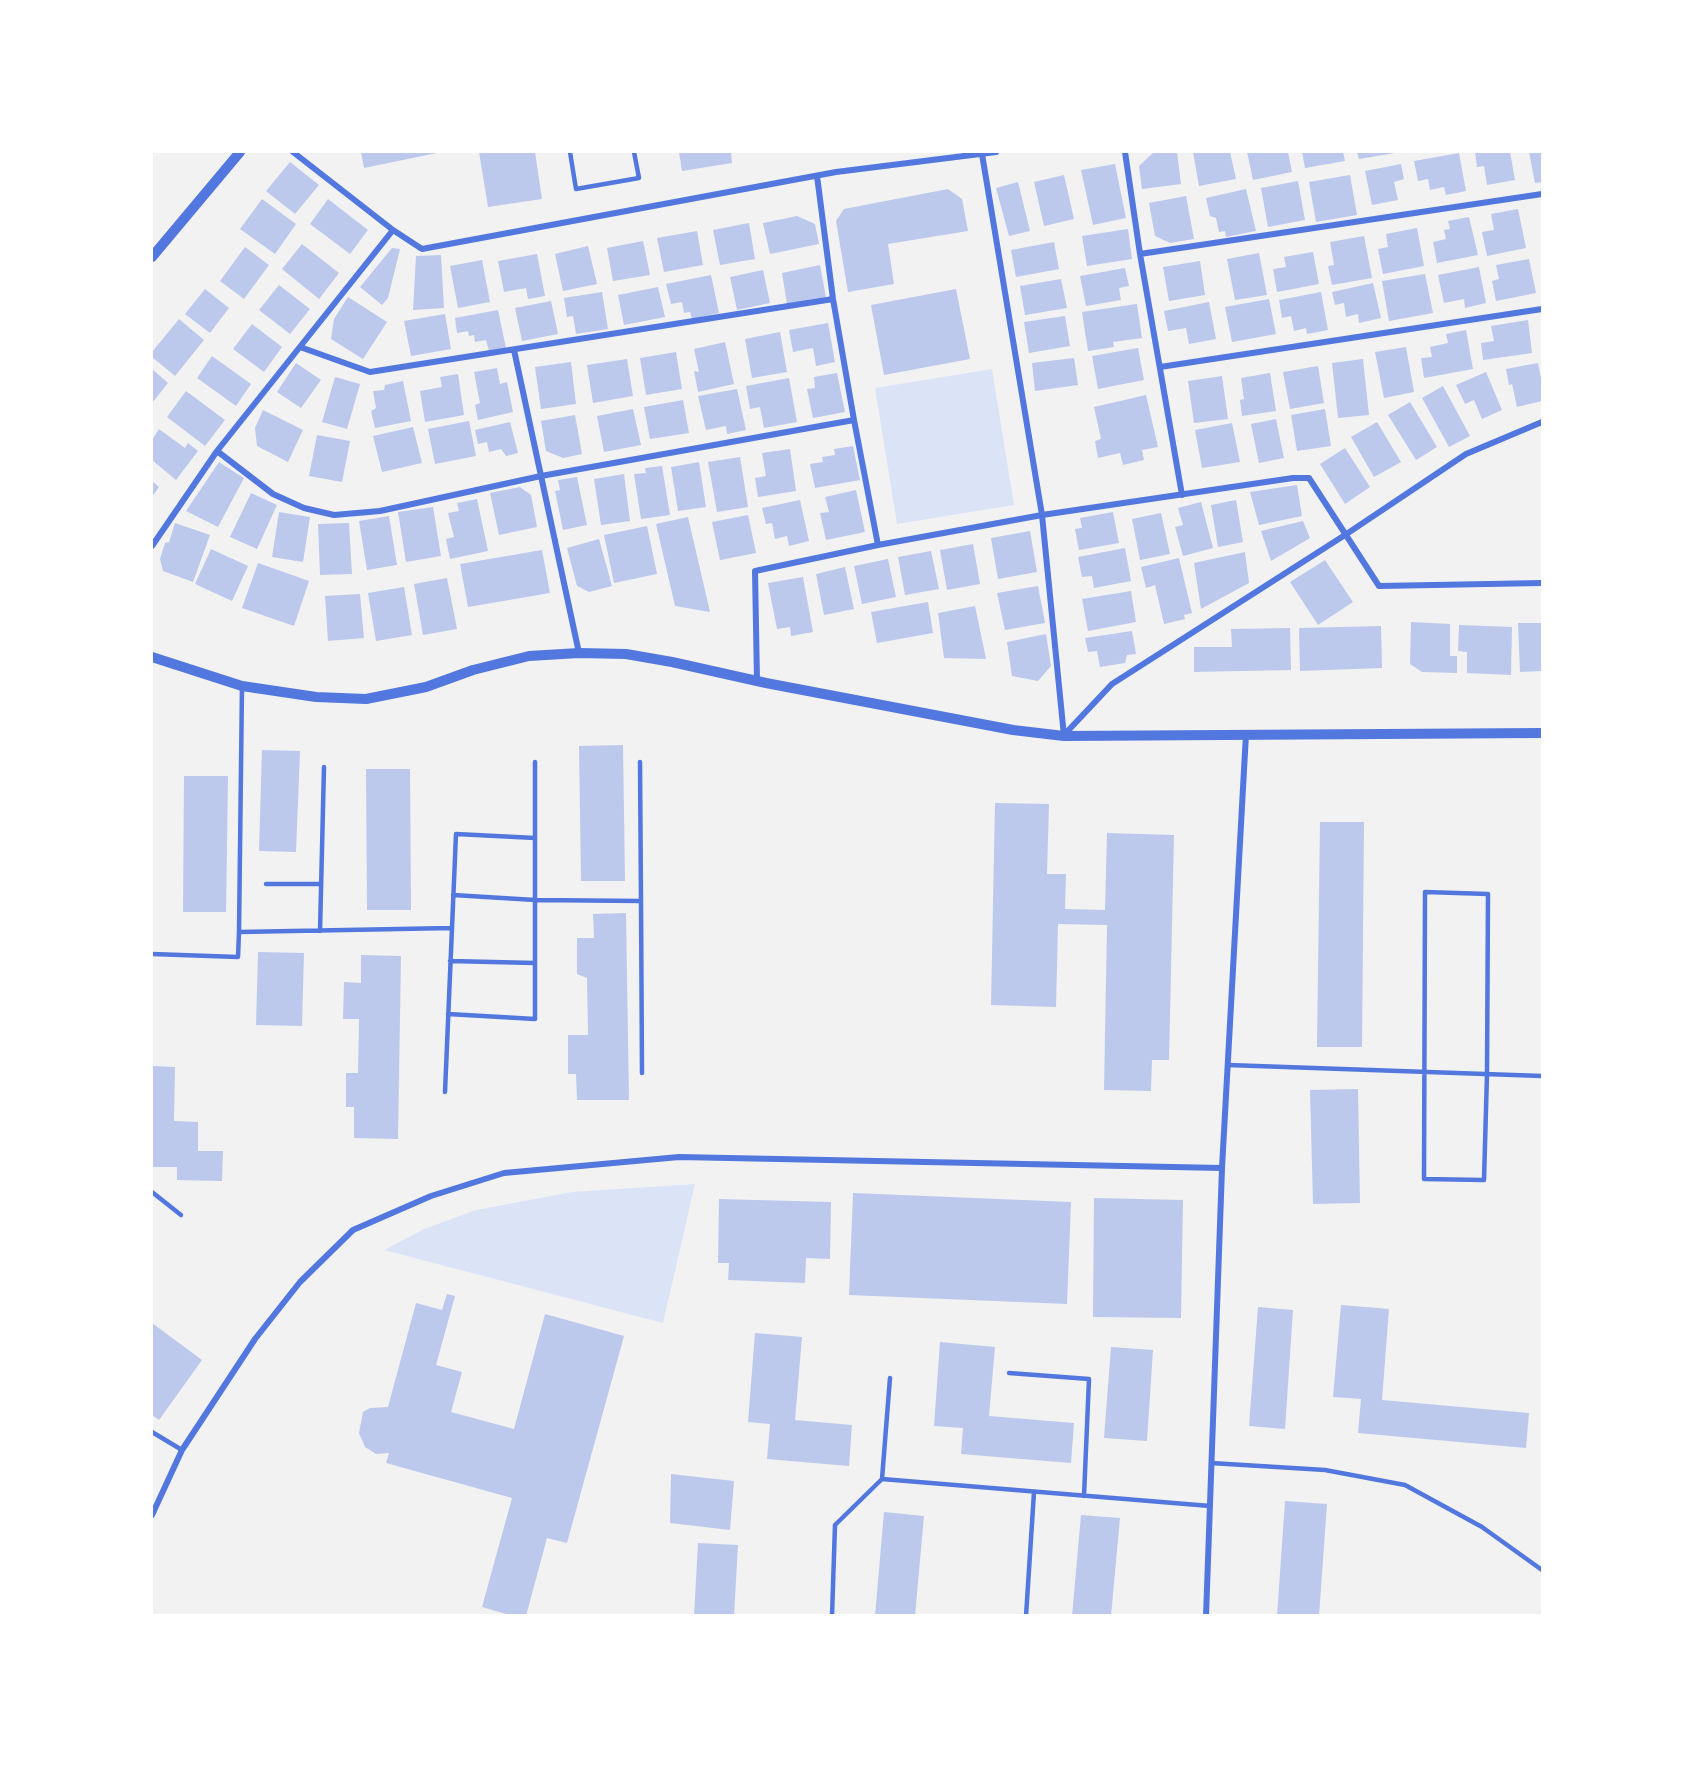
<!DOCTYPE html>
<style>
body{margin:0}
#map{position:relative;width:1694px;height:1767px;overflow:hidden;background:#f2f2f2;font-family:"Golos Text",sans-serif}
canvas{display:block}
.frame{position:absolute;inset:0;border:153px solid #fff;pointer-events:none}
</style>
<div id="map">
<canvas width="1694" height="1767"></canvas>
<div class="frame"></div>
</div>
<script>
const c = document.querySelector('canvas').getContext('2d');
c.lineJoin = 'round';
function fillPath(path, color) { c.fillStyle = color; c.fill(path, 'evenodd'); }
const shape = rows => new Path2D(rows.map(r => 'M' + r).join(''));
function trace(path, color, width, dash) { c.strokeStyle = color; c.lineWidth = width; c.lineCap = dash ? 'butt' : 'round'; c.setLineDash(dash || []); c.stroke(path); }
fillPath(shape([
 [992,369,1014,505,897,524,875,388],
 [695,1184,663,1323,384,1250,424,1229,476,1210,572,1192]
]), '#dbe4f7');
fillPath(shape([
 [361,152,437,152,437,153,364,168],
 [479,152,535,152,542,199,488,207],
 [679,152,731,152,732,163,682,171],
 [1154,152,1177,152,1181,184,1142,189,1139,166],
 [1193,152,1230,152,1236,179,1199,186],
 [1247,152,1288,152,1292,172,1253,180],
 [1302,152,1343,152,1345,161,1305,168],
 [1357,152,1394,152,1395,153,1359,159],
 [1475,152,1510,152,1515,180,1487,185,1484,166,1477,167],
 [1529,152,1542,152,1542,182,1535,183],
 [1459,153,1466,191,1446,195,1444,187,1430,190,1428,179,1418,181,1414,161],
 [290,162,319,185,295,214,266,191],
 [1115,164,1126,218,1093,225,1081,170],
 [1401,164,1404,179,1394,182,1398,200,1372,205,1365,171],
 [1064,175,1074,219,1044,226,1034,182],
 [1350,175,1357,215,1316,222,1309,182],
 [1298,181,1305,220,1268,227,1261,188],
 [1018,182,1030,231,1009,236,996,188],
 [948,189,962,199,968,231,888,244,894,284,848,292,836,221,844,209],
 [1246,189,1256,231,1226,237,1225,231,1219,232,1216,218,1210,216,1206,198],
 [1186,196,1194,239,1170,243,1155,236,1149,203],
 [262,199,296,224,275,254,240,229],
 [328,199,368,230,350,254,310,224],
 [1518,209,1526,248,1487,256,1482,232,1494,230,1491,214],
 [797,216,815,224,819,244,770,254,763,223],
 [1469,217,1478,255,1437,263,1433,242,1446,239,1444,230,1450,229,1448,221],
 [749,223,755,259,720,265,713,230],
 [1417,228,1424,266,1383,274,1378,249,1388,247,1386,234],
 [1128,229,1132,259,1087,266,1082,236],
 [697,231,703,265,664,272,657,238],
 [1364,236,1372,278,1332,285,1328,266,1334,265,1330,242],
 [643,241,650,275,613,281,607,248],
 [1054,242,1059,269,1016,277,1011,250],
 [302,244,339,273,319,299,282,269],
 [588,246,597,284,563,291,555,254],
 [245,247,269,265,244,299,220,281],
 [392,248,400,249,388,298,382,305,360,287],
 [1313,252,1319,284,1277,292,1273,269,1286,267,1284,257],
 [1259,253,1267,295,1235,300,1227,259],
 [537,254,545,296,528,299,526,288,504,292,498,261],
 [441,255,444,308,413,310,416,256],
 [1529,259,1536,293,1496,301,1492,281,1499,279,1496,265],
 [482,260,490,302,458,308,450,266],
 [1200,261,1205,295,1169,301,1163,267],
 [820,265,826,297,787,304,782,273],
 [1479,267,1486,303,1465,308,1464,299,1444,303,1438,275],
 [1125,268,1129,286,1119,288,1121,300,1086,306,1080,276],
 [763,270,770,303,737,310,730,277],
 [1425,274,1433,313,1389,321,1382,281],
 [711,275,719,313,692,319,690,312,684,313,682,302,671,304,666,284],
 [1061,279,1067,308,1025,315,1020,286],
 [1373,283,1381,318,1359,323,1358,314,1346,317,1344,303,1335,305,1332,292],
 [279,285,310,309,290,334,259,310],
 [658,287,665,317,624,325,618,295],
 [205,289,229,308,210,333,185,314],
 [956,289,970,359,884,375,871,305],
 [602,292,608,329,576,334,573,316,567,317,564,298],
 [1321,292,1328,330,1307,334,1306,328,1294,331,1291,316,1282,318,1279,300],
 [348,297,387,322,363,359,331,339,334,319],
 [1269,299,1276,334,1232,342,1225,307],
 [551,301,558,334,522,341,515,308],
 [1209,302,1216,339,1189,344,1186,328,1168,331,1164,311],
 [1137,304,1142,338,1113,342,1114,347,1088,351,1082,312],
 [498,310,506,348,489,351,486,340,475,342,474,335,469,336,468,331,457,333,455,318],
 [445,314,451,349,411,356,404,321],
 [1065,316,1070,346,1029,353,1024,322],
 [179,319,204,340,175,376,152,357,152,352],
 [1528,320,1532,353,1483,360,1481,343,1494,341,1491,326],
 [828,323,835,362,816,366,813,348,793,352,789,330],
 [252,324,282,347,264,372,233,349],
 [1466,330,1473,369,1424,378,1421,358,1432,357,1430,347,1448,343,1446,334],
 [780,332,787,372,752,378,745,339],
 [725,342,734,384,698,392,694,371,699,372,694,349],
 [1406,347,1414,392,1384,398,1375,352],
 [1138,348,1144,380,1098,389,1092,356],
 [676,352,682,389,646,395,640,358],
 [212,356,251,384,236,406,197,378],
 [1074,358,1078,385,1035,391,1032,363],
 [627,359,633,396,593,403,587,365],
 [1363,359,1369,415,1338,418,1332,363],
 [571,362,576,404,541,409,535,367],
 [296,363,321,380,301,408,277,392],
 [1538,363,1542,383,1542,401,1517,407,1512,384,1509,385,1506,369],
 [1318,366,1324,403,1290,409,1283,372],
 [497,368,500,384,507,382,513,412,478,420,475,405,480,403,474,372],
 [152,369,168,383,152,403],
 [1486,372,1502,410,1482,419,1474,400,1465,404,1456,385],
 [837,373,845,412,813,418,807,389,815,388,814,377],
 [1270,373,1276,411,1242,416,1240,400,1244,399,1241,378],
 [458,374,464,415,425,422,420,391,442,387,440,377],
 [1222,376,1228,419,1194,423,1188,381],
 [335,377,360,384,347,429,322,422],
 [789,378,797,422,764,428,760,407,750,409,746,386],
 [403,381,411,421,375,428,371,411,376,408,373,391,384,390,385,385],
 [1443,386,1470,436,1449,447,1422,398],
 [737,389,746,430,727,434,726,426,706,430,698,396],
 [186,391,225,420,205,446,167,417],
 [1146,395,1158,447,1142,450,1144,460,1123,465,1120,453,1098,458,1095,441,1101,439,1094,407],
 [683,400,689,433,650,439,644,407],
 [1410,402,1437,447,1416,460,1388,415],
 [633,409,641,445,604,452,597,416],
 [1325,409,1331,446,1297,451,1291,415],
 [263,410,303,430,288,462,257,446,255,428],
 [575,415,582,454,563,458,546,451,541,421],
 [1276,419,1284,458,1259,463,1251,424],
 [469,421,476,456,435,464,428,429],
 [510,422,518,453,506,456,501,449,489,452,487,442,478,444,475,430],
 [1377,422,1401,462,1374,477,1351,437],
 [1232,423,1240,462,1202,468,1195,430],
 [413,427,422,463,382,472,373,436],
 [159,429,185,448,188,443,198,451,176,480,152,460,152,440],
 [317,435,350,441,342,482,309,476],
 [853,446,860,480,815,488,810,464,823,462,822,457,835,455,834,449],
 [1345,448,1370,487,1345,504,1320,464],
 [790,449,796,491,758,497,755,478,766,476,762,453],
 [740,457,748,507,717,512,708,462],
 [219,462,244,478,218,527,186,511],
 [699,462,706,507,678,511,671,467],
 [662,466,670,515,641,519,634,474,646,473,645,468],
 [624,474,630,521,601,525,594,479],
 [577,477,587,525,563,530,555,491,560,490,558,480],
 [152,481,159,487,152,497],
 [1297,485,1302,516,1259,525,1250,492],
 [520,487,531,495,537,527,499,535,490,493],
 [856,490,865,532,826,540,820,513,829,512,825,497],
 [251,493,277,505,257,549,230,537],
 [477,499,488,551,450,559,446,539,454,537,448,513,459,511,457,503],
 [800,500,809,541,789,546,787,536,775,539,772,523,766,524,762,508],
 [1236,500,1243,542,1218,547,1211,505],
 [1201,502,1213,548,1183,556,1175,527,1183,525,1178,508],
 [433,507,441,556,406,562,398,512],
 [279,512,310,517,303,562,272,557],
 [1113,512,1119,543,1079,550,1075,529,1082,528,1080,518],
 [1161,513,1170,554,1140,560,1132,519],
 [748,515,756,553,720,560,712,522],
 [389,516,397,565,367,570,359,521],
 [688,517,710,612,675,606,656,524],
 [1303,521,1310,538,1271,561,1261,531],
 [175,523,210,535,193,582,163,571,160,559,165,543,169,542],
 [349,523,352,574,320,575,318,524],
 [647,526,657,574,614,583,604,535],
 [1030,531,1037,572,998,579,991,538],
 [599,539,612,586,589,592,577,586,567,548],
 [973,544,980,584,947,590,940,550],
 [1125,548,1131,581,1094,588,1092,576,1082,577,1078,557],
 [211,549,248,566,232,601,195,584],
 [542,550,550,593,468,607,460,564],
 [931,551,939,589,905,595,898,557],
 [1245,552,1249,583,1201,609,1194,563],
 [1179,558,1192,613,1184,615,1185,619,1164,624,1155,585,1146,588,1141,567],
 [888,559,896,597,862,604,854,566],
 [1325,560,1353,602,1318,625,1290,582],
 [258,563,309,581,294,626,242,608],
 [845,567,854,609,824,615,816,574],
 [803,577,813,632,791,636,790,627,777,629,768,583],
 [447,578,457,629,423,635,414,584],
 [1038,586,1045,623,1005,630,997,593],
 [404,587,412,635,376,641,368,593],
 [1131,591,1136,622,1088,631,1082,599],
 [360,594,364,638,328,641,325,596],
 [928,602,933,633,877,643,871,612],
 [975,606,986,659,944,658,938,613],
 [1411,622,1450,624,1450,656,1457,656,1457,673,1422,672,1410,664],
 [1518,623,1542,623,1542,671,1520,672],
 [1459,625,1512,627,1511,675,1467,673,1467,652,1458,651],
 [1381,626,1382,668,1300,671,1299,628],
 [1290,628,1291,670,1194,672,1194,647,1232,647,1231,629],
 [1132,631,1136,654,1127,655,1125,663,1100,667,1097,651,1088,652,1085,638],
 [1046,634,1051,666,1038,681,1012,676,1007,642],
 [623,745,625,881,581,881,579,746],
 [262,750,300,751,296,852,259,851],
 [366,769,410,769,411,910,367,910],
 [184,776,228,776,226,912,183,912],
 [995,803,1049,804,1047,874,1066,874,1065,909,1105,910,1107,833,1174,835,1169,1060,1152,1060,1151,1091,1104,1090,1107,925,1058,924,1056,1007,991,1005],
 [1320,822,1364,822,1362,1047,1317,1047],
 [626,913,629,1100,577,1100,576,1074,568,1074,568,1035,588,1035,587,978,577,974,577,938,594,938,593,914],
 [258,952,304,953,302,1026,256,1025],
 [361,955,401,956,398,1139,354,1138,354,1107,346,1107,346,1073,358,1073,359,1019,343,1019,344,982,361,983],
 [152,1066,175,1067,174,1121,198,1122,198,1151,223,1151,222,1181,177,1180,177,1167,152,1167],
 [1358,1089,1360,1203,1313,1204,1310,1090],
 [853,1193,1071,1202,1067,1304,849,1295],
 [1094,1198,1183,1200,1181,1318,1093,1317],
 [719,1199,831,1202,830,1259,806,1258,805,1283,728,1280,729,1263,718,1263],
 [447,1294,455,1296,436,1365,462,1372,451,1412,514,1429,545,1314,624,1336,567,1543,547,1538,526,1616,513,1616,482,1607,512,1498,386,1463,389,1453,376,1454,365,1447,359,1433,363,1412,370,1408,388,1407,416,1303,442,1310],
 [1341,1305,1389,1309,1382,1400,1529,1413,1526,1448,1358,1433,1361,1399,1333,1397],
 [1258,1307,1293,1310,1285,1429,1249,1426],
 [152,1323,202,1360,159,1420,152,1415],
 [755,1333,802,1337,795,1420,852,1425,849,1466,767,1459,770,1424,748,1422],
 [940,1342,995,1347,989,1416,1074,1423,1071,1463,961,1454,963,1428,934,1426],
 [1111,1347,1153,1350,1147,1441,1104,1438],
 [671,1474,734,1481,730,1530,670,1523],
 [1285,1501,1327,1504,1319,1616,1277,1616],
 [884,1512,924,1516,915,1616,875,1616],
 [1081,1515,1120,1518,1111,1616,1072,1616],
 [698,1543,738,1545,734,1616,694,1616]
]), '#bdc9ec');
trace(shape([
 [570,152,576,189,639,178,634,152],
 [640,762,641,901],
 [266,884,321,884],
 [1425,892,1488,894,1487,1074,1484,1180,1424,1179,1425,892],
 [453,895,535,900,641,901,642,1073],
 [452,928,456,834,535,838],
 [320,931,324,767],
 [239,932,452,928,445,1092],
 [152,954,238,957,239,932,242,686],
 [450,961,535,963],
 [448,1014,535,1019,535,762],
 [1228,1065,1542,1076],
 [152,1192,181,1215],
 [1009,1373,1089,1379,1084,1496],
 [152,1432,182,1450],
 [1211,1463,1325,1470,1405,1485,1482,1527,1542,1570],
 [882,1479,890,1378],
 [832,1616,835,1525,882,1479,1210,1506],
 [1026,1616,1034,1492]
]), '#5277de', 4.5);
trace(shape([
 [293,152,393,230,422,249,836,172,996,152],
 [1125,152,1140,254,1182,495],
 [982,154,1042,515,1064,736],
 [817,176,833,299,854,420,878,545],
 [1140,254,1542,194],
 [300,347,370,372,833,299],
 [514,350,579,653],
 [1160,367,1542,309],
 [217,451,273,494,304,508,334,515,380,511,541,476,854,420],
 [152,546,217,451,393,230],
 [757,681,755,571,878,545,1042,515,1293,478,1309,478,1379,586,1542,583],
 [1064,735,1112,684,1345,535,1466,454,1542,422],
 [152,1515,182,1450,255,1339,300,1282,353,1230,431,1196,504,1173,679,1157,1222,1168],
 [1206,1616,1222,1168,1246,734]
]), '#5277de', 6);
trace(shape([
 [152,257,240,152],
 [152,657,242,686,316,697,366,699,426,687,473,670,529,656,579,653,626,654,672,662,766,683,1013,730,1064,736,1542,733]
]), '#5277de', 10);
</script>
